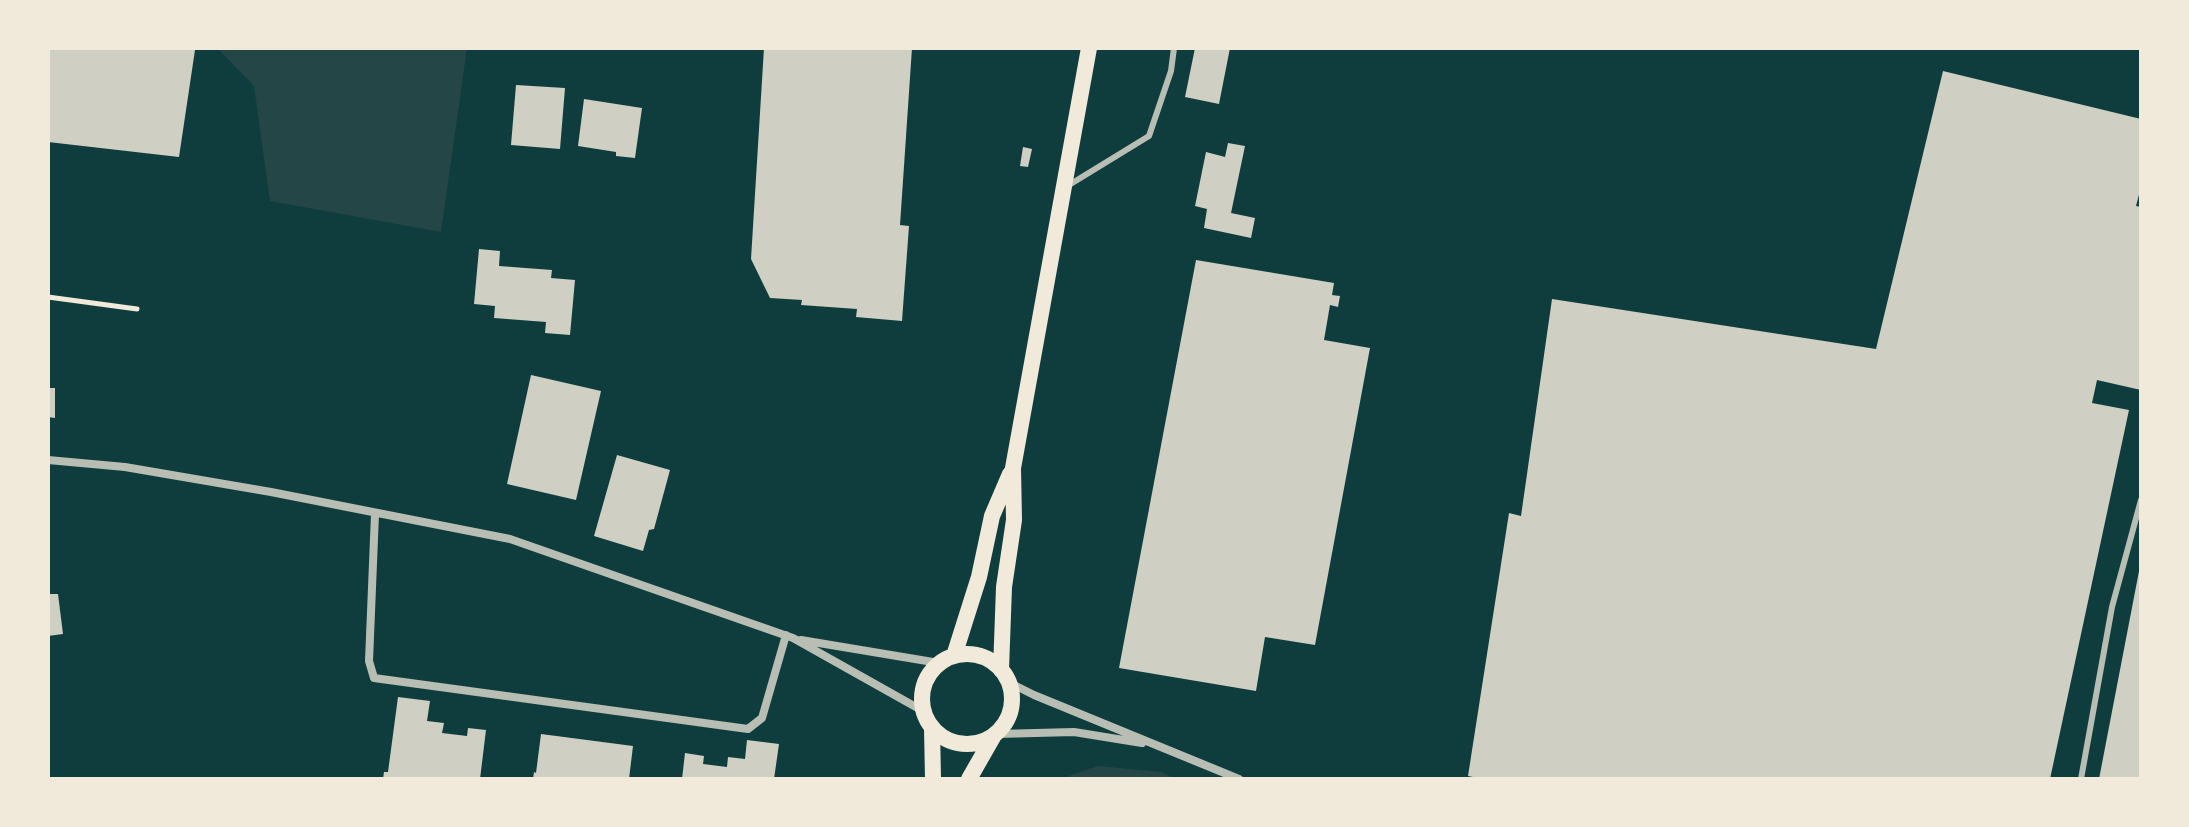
<!DOCTYPE html>
<style>
body{margin:0}
#map{position:relative;width:2189px;height:827px;overflow:hidden;background:#0f3d3e;font-family:"Golos Text",sans-serif}
canvas{display:block}
.frame{position:absolute;inset:0;border:50px solid #f1e9da;pointer-events:none}
</style>
<div id="map">
<canvas width="2189" height="827"></canvas>
<div class="frame"></div>
</div>
<script>
const c = document.querySelector('canvas').getContext('2d');
c.lineJoin = 'round';
function fillPath(path, color) { c.fillStyle = color; c.fill(path, 'evenodd'); }
const shape = rows => new Path2D(rows.map(r => 'M' + r).join(''));
function trace(path, color, width, dash) { c.strokeStyle = color; c.lineWidth = width; c.lineCap = dash ? 'butt' : 'round'; c.setLineDash(dash || []); c.stroke(path); }
fillPath(shape([
 [217,48,467,48,441,232,270,201,254,86],
 [1098,766,1161,772,1177,779,1060,779]
]), '#244646');
fillPath(shape([
 [48,48,195,50,179,157,48,142],
 [764,48,912,48,900,225,909,226,902,321,856,317,857,309,801,305,802,300,770,298,751,259],
 [1195,48,1230,48,1219,104,1185,97],
 [1943,71,2141,119,2141,187,2136,206,2141,207,2141,390,2097,380,2092,403,2129,410,2050,779,1483,779,1468,776,1509,513,1521,516,1552,299,1876,349],
 [516,85,565,88,560,149,511,145],
 [584,99,642,108,635,158,616,156,616,152,578,146],
 [1228,143,1245,146,1231,213,1255,218,1251,238,1204,228,1207,209,1195,206,1206,152,1225,157],
 [1023,147,1032,149,1028,167,1020,166],
 [479,249,500,251,499,266,552,270,551,278,575,280,570,335,545,333,546,322,494,318,495,306,474,304],
 [1196,260,1334,283,1332,295,1340,296,1338,307,1330,305,1324,340,1370,348,1315,645,1265,637,1256,691,1119,668],
 [531,375,601,391,576,500,507,484],
 [48,388,55,388,55,418,48,417],
 [617,455,670,470,654,529,649,530,643,551,594,536],
 [2140,566,2141,779,2099,779],
 [48,594,58,594,63,634,48,636],
 [398,697,430,701,427,721,444,723,442,733,467,736,468,728,486,730,480,779,383,779,384,772,388,772],
 [541,734,633,746,629,779,533,779,534,772,536,773],
 [747,740,779,744,774,779,682,779,685,753,704,756,703,764,727,767,728,757,745,759]
]), '#cfcfc3');
trace(shape([
 [48,297,137,309]
]), '#f1e9da', 5);
trace(shape([
 [1069,185,1149,136,1171,71,1174,48],
 [2081,779,2112,607,2141,500]
]), '#b8beb3', 6);
trace(shape([
 [48,460,125,467,271,492,510,539,793,638,923,711],
 [375,514,369,661,374,678,748,729,762,718,786,635],
 [801,640,939,663],
 [1010,683,1034,695,1239,779],
 [997,734,1074,732,1142,743]
]), '#b8beb3', 8);
trace(shape([
 '922 699a45 45 0 1 1 90 0a45 45 0 1 1-90 0Z',
 [954,656,979,577,992,516,1010,474],
 [1001,670,1004,587,1014,520,1013,468,1089,48],
 [932,728,933,779],
 [969,779,993,737]
]), '#f1e9da', 16);
</script>
